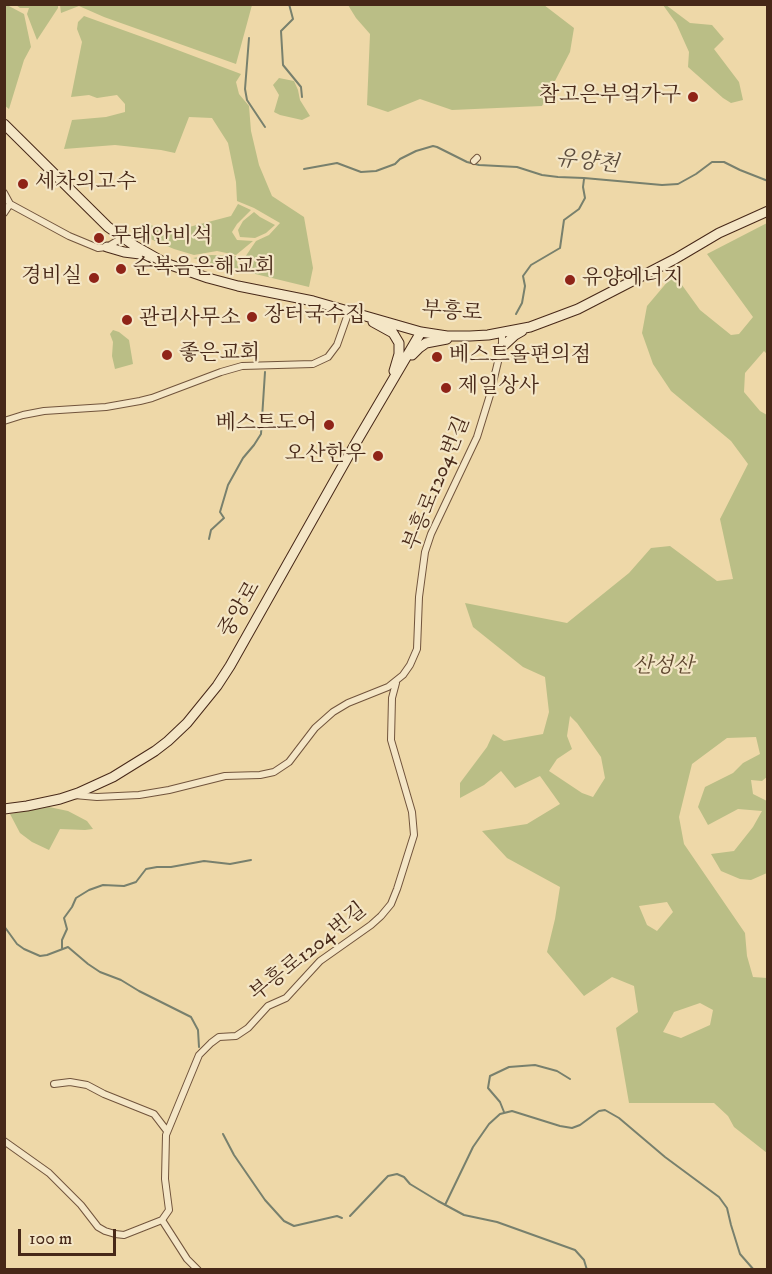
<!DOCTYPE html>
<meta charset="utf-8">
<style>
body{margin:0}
#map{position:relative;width:772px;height:1274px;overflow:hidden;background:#eed8a8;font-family:"IM FELL DW Pica",serif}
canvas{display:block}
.frame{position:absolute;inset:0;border:6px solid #472818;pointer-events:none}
.scale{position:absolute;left:18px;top:1229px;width:98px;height:27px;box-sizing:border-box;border:3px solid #472818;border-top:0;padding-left:8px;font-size:18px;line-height:21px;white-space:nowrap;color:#472818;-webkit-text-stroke:4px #f4e6c6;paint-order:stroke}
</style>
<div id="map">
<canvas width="772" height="1274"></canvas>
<div class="frame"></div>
<div class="scale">100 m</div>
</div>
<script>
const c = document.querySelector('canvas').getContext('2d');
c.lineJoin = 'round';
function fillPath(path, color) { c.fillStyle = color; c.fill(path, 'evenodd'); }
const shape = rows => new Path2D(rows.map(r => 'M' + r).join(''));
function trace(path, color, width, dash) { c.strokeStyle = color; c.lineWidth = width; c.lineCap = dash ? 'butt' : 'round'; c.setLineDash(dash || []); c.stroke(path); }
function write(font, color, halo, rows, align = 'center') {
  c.font = font + ' "IM FELL DW Pica","Noto Serif KR",serif'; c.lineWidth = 4.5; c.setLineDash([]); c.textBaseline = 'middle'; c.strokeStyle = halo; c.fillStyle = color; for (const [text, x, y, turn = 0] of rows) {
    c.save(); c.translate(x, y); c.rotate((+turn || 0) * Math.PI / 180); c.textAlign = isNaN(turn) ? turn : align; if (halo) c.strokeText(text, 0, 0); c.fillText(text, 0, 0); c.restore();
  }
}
fillPath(shape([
 [4,5,7,5,24,14,31,47,24,60,9,109,4,105],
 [16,5,58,5,58,8,37,40,27,14,29,8,20,8],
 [60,5,60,4,252,5,236,64,104,17,79,6,61,13],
 [348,5,544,5,574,28,570,52,542,106,452,110,420,99,388,112,367,105,370,34,356,18],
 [663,5,666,5,690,23,712,25,724,39,714,49,739,82,743,100,731,103,723,98,688,67,689,52,676,23],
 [84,16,159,43,241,74,236,82,239,94,249,106,251,131,259,165,272,196,304,217,313,268,309,287,243,271,243,260,256,241,269,235,280,223,254,208,237,201,236,182,228,143,212,118,189,117,175,153,161,150,115,145,64,149,72,120,106,117,125,112,125,104,117,95,97,98,89,95,71,97,82,42,77,29,78,22],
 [279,78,294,81,298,90,300,100,310,116,302,120,280,115,274,112,279,95,273,85],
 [238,204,251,210,237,224,232,232,237,240,253,241,236,255,217,251,194,255,174,249,148,238,135,229,149,224,170,234,189,227,231,216],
 [254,212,260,217,275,225,266,233,255,238,240,237,238,230,243,221],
 [767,223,767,354,764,351,745,373,744,392,760,411,767,415,768,776,762,781,751,780,753,794,767,801,767,797,767,873,751,880,740,879,721,871,711,854,734,851,753,827,762,811,738,809,708,825,698,807,705,787,733,773,743,763,760,754,756,737,727,738,692,764,679,817,684,844,745,933,747,956,753,977,767,978,767,1153,734,1127,728,1116,714,1103,629,1103,616,1028,638,1012,634,986,612,977,584,996,547,952,555,919,560,887,507,858,482,831,527,824,560,804,540,776,515,788,501,771,484,785,460,798,460,783,487,747,493,734,504,741,543,734,549,712,545,677,523,667,473,627,465,603,567,623,629,573,651,548,670,546,717,581,733,579,720,519,748,464,731,441,671,391,653,364,642,333,647,306,674,274,700,310,731,335,739,334,753,317,707,254],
 [570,716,577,723,601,757,605,778,593,797,582,793,549,771,557,759,572,749,567,736],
 [667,902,673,912,657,931,647,925,639,906],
 [700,1003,713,1010,710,1025,681,1038,663,1032,674,1012],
 [211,255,236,256,239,272,193,258],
 [113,330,119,332,129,340,133,364,115,369,112,356,113,342,110,334],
 [49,807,68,811,87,821,93,829,85,830,60,829,49,850,32,842,20,833,10,814]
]), '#babe86');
trace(shape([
 [289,4,293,19,281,31,283,65,301,87,302,97],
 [249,38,245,89,247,100,265,127],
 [304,169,337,163,361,172,376,171,395,164,400,159,416,151,433,146,437,147,467,162,479,165,517,167,542,175,558,177,584,178,662,185,678,184,696,174,712,162,724,162,740,170,768,181],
 [516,314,522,303,525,286,523,276,531,265,560,248,564,220,579,209,585,198,583,187,584,179],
 [209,539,211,530,224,518,220,512,228,485,243,458,254,445,261,434,265,372],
 [4,926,17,944,24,949,40,956,47,955,68,947,88,964,100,972,121,980,139,991,191,1017,198,1030,199,1047],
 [62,948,62,940,67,929,64,918,72,907,76,898,89,890,103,885,124,886,136,882,146,869,157,867,171,867,204,861,230,864,251,860],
 [504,1112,500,1102,488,1088,490,1076,509,1067,535,1065,557,1071,570,1079],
 [223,1134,234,1155,265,1200,284,1221,294,1226,337,1216,342,1218],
 [445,1205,473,1147,489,1124,500,1114,512,1111,560,1126,572,1128,580,1125,599,1111,605,1110,619,1118,665,1157,719,1197,727,1208,731,1225,740,1254,754,1270],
 [350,1216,388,1176,397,1174,404,1177,410,1184,438,1201,464,1215,497,1222,575,1250,584,1260,587,1270]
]), '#78806d', 2);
const street = shape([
 [474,161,477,158],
 [4,193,10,204],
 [10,204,69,236,98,248,107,247,122,238],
 [4,213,10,204],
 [4,421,23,415,44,411,106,407,140,401,152,398,221,372,242,366,313,364,328,357,337,345,349,311],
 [74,795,97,797,139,795,169,790,225,776,260,775,274,772,289,762,315,728,333,712,348,703,388,687,403,675,410,665,417,649,419,597,425,552,431,534,477,437,490,395,502,345,502,332],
 [54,1084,70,1082,87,1085,104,1094,154,1114,167,1131],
 [4,1141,49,1173,81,1205,98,1227,105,1231,115,1234,124,1235,162,1220],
 [162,1220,169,1210,165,1179,166,1135,199,1055,211,1043,219,1037,236,1036,248,1028,268,1006,286,998,320,961,371,925,381,916,391,904,397,889,414,835,412,812,391,740,392,698,396,683],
 [162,1220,187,1259,198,1270]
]);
const secondary = shape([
 [4,124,108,227,135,246,165,263,208,278,238,286,313,301,421,332,447,336,470,336,488,335,530,327,578,309,675,259,719,233,768,211],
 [107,247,124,252,148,255],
 [373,322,393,333,399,343,399,354,394,371],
 [501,348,515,335,522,331],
 [412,355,419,348,426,343,447,339],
 [4,809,27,806,60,799,78,793,113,777,155,751,168,741,187,723,217,686,230,666,354,446,421,332]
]);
trace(street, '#71543c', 8);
trace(secondary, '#472818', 11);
trace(street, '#f4e6c6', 6);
trace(secondary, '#f4e6c6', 9);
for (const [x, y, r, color] of [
 [693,97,6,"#8f2418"],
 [23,184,6,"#8f2418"],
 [99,238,6,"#8f2418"],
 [121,269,6,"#8f2418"],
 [94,278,6,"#8f2418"],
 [570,280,6,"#8f2418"],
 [252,317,6,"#8f2418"],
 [127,320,6,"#8f2418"],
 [167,355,6,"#8f2418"],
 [437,357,6,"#8f2418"],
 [446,388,6,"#8f2418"],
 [329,425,6,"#8f2418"],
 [378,456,6,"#8f2418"]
]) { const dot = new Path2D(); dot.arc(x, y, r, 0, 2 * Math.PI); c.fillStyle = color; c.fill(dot); trace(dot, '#f4e6c6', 2); }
write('21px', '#472818', '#f4e6c6', [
 ["참고은부엌가구",681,97,"right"],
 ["세차의고수",35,184],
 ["무태안비석",111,238],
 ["순복음은해교회",133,269],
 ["경비실",82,278,"right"],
 ["유양에너지",582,280],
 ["장터국수집",264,317],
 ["관리사무소",139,320],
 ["좋은교회",179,355],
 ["베스트올편의점",449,357],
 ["제일상사",458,388],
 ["베스트도어",317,425,"right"],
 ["오산한우",366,456,"right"]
], 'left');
write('21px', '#472818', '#f4e6c6', [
 ["부흥로",452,313,4],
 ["부흥로1204번길",438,484,-68],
 ["중앙로",241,610,-60],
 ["부흥로1204번길",309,953,-39]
]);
write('italic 21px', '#5e462e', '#f4e6c6', [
 ["산성산",663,668]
]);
write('italic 22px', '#5c4c3c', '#f4e6c6', [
 ["유양천",587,163,6]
]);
</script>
